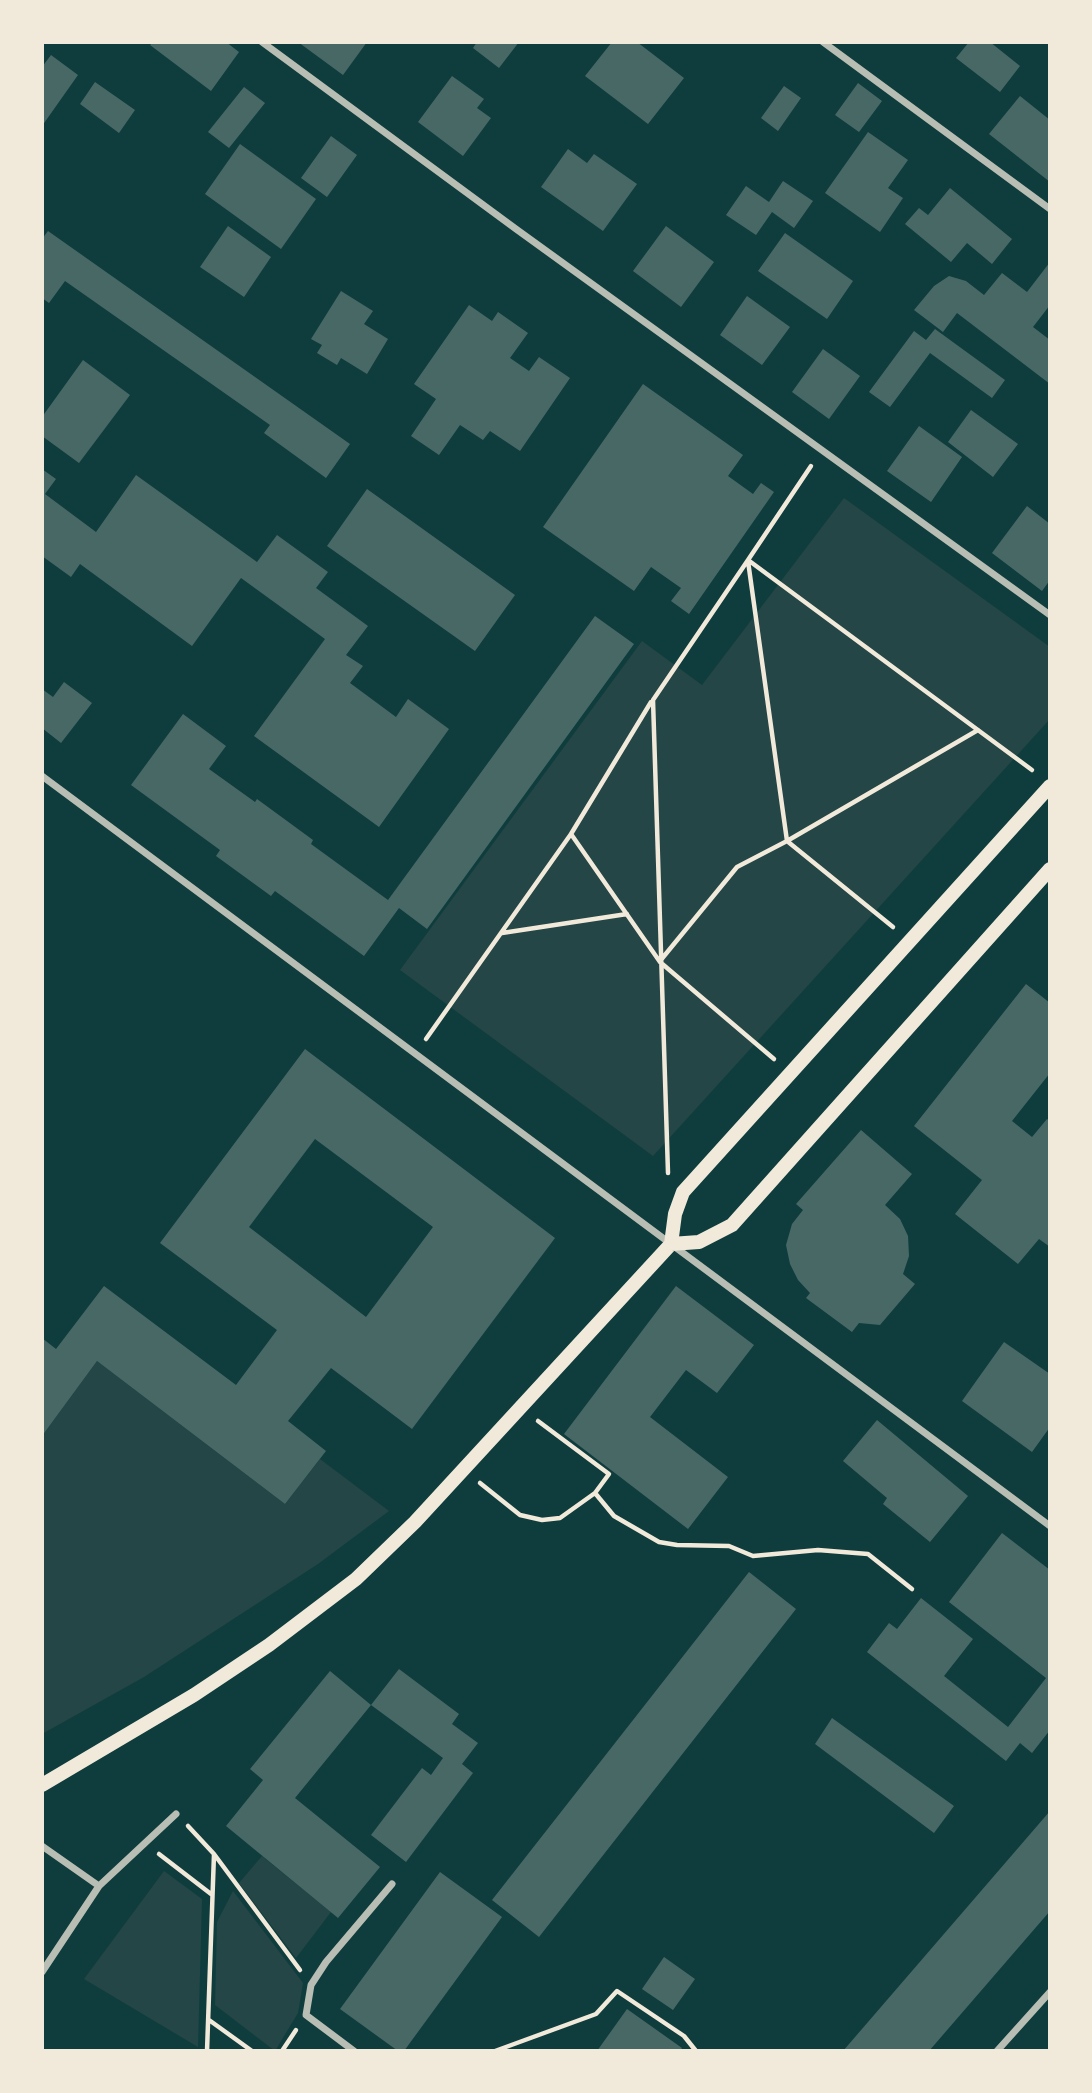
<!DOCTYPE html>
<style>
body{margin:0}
#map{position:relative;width:1092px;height:2093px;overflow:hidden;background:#0f3d3e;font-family:Rubik,sans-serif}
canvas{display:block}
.frame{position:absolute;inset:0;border:44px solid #f1e9da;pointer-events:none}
</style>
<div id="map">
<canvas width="1092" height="2093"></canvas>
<div class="frame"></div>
</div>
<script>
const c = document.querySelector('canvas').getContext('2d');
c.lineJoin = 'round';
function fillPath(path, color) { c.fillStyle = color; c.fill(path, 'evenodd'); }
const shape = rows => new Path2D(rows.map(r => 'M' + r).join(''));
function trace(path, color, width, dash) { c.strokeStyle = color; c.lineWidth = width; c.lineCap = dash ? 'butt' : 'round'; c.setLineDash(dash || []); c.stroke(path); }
fillPath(shape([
 [844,498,1050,647,1050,719,653,1156,400,970,642,641,702,685],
 [97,1361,285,1504,320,1459,389,1511,318,1564,144,1677,42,1734,42,1436],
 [262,1856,331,1912,296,1958,239,1883],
 [164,1871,202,1899,198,2047,84,1979],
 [233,1891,303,1983,298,2013,275,2051,215,2005,217,1922]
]), '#244646');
fillPath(shape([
 [153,42,226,42,239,52,211,91,150,45],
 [298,42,367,42,343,75],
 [477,42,519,42,499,68,473,48],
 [612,42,637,42,684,78,648,124,585,76],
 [969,42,990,42,1020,66,1000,92,956,58],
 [51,55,78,75,42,126,42,67],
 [452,76,484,99,477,108,491,118,463,156,418,122],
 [95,82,135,110,119,133,80,104],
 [858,83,882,101,859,132,835,115],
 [784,86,801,98,778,131,761,118],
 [244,87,265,103,229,148,208,132],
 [1020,96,1050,120,1050,182,989,134],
 [868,132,908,160,888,188,903,198,880,232,825,193],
 [331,136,357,155,327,197,301,178],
 [240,144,316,199,281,249,205,194],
 [568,149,587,163,594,154,637,184,603,231,541,187],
 [783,181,813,201,794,228,772,212,756,235,726,215,746,186,769,202],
 [950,188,1012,239,992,264,967,243,951,262,905,224,919,208,928,215],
 [228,226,271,257,244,297,200,267],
 [666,226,714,262,681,307,633,271],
 [48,231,350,444,326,478,264,433,270,425,65,281,49,303,42,298,42,239],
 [785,233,853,281,827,319,758,271],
 [1050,262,1050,305,1033,327,1050,340,1050,384,957,313,943,332,914,310,934,286,949,276,966,281,984,295,1002,273,1027,292],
 [341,291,373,311,364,324,388,339,367,374,341,358,337,365,317,353,322,345,311,339],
 [747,296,790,327,762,365,720,335],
 [469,305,492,321,498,312,528,333,510,358,529,371,539,357,570,378,520,451,490,431,483,440,460,425,439,455,411,436,436,399,414,384],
 [935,329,1005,380,992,398,930,353,890,407,869,392,914,331,926,340],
 [823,349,860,376,829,419,792,392],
 [83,360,130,395,79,463,42,436,42,417],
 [643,384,743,455,728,476,753,494,761,483,774,492,689,614,671,601,681,588,651,567,634,591,543,527],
 [971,410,1018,444,993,477,948,442],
 [919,426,962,457,931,502,887,471],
 [42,469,56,479,45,494,96,532,136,475,257,562,277,535,328,572,316,588,368,626,346,655,363,666,350,683,396,717,408,699,449,729,379,827,254,736,325,639,241,578,192,646,80,564,71,577,42,556],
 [367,489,515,595,475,651,327,546],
 [1027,506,1050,524,1050,580,1042,591,992,553],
 [595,616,634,644,427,929,399,908,364,956,275,891,271,896,216,856,220,850,131,785,183,714,226,746,209,769,255,802,257,799,313,840,311,844,388,900],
 [64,682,92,703,61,743,42,728,42,689,53,697],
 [1026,984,1050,1003,1050,1073,1012,1121,1032,1137,1047,1119,1050,1121,1050,1247,1039,1239,1018,1264,955,1214,982,1180,914,1126],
 [305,1049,555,1238,412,1429,331,1368,288,1421,326,1451,285,1504,97,1361,42,1436,42,1338,56,1349,104,1286,236,1385,277,1330,160,1243],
 [315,1139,433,1227,366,1317,249,1227],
 [861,1130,912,1174,885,1205,900,1219,908,1236,909,1256,903,1274,915,1284,880,1325,859,1323,852,1332,806,1298,810,1293,798,1280,790,1264,786,1245,792,1224,803,1210,796,1204],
 [676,1286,754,1345,717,1393,686,1370,650,1417,728,1477,688,1529,564,1434],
 [1004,1342,1050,1374,1050,1427,1032,1452,962,1401],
 [877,1420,968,1496,930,1542,883,1504,887,1498,843,1461],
 [1002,1533,1050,1570,1050,1730,1032,1753,1020,1743,1006,1761,867,1652,889,1623,897,1629,921,1598,973,1639,944,1676,1008,1727,1046,1678,949,1602],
 [749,1572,796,1609,539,1937,492,1900],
 [399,1669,459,1714,452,1724,478,1743,462,1764,473,1773,406,1862,371,1835,422,1768,431,1775,443,1758,371,1705],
 [330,1671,371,1705,295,1798,380,1867,338,1918,226,1826,263,1780,250,1769],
 [832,1718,954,1806,934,1833,815,1744],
 [1050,1811,1050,1911,929,2051,843,2051],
 [440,1872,502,1917,404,2051,398,2051,340,2009],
 [664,1957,695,1979,673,2010,642,1989],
 [627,2009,682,2048,680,2051,597,2051]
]), '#486865');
trace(shape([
 [811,466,748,560,1032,770],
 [651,702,571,834,660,962,774,1059],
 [893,927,787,841,978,730],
 [502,933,627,914],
 [660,961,737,867,787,841,748,561],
 [426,1039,571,834],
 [668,1173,653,700,748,560],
 [538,1421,609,1474,595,1493],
 [480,1483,520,1515,542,1520,560,1518,595,1493,614,1516,659,1542,677,1545,729,1546,753,1556,818,1550,868,1554,912,1589],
 [188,1826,214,1854],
 [159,1854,211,1894],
 [209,2020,252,2051],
 [207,2051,214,1854,300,1970],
 [282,2051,296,2030],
 [495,2051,596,2014,617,1991,684,2036,696,2051]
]), '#f1e9da', 4.5);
trace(shape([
 [262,42,516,229,1050,615],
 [823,42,1050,209],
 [42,776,1050,1526],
 [42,1846,99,1886],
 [42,1972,99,1886,176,1814],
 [354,2051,306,2015,311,1985,326,1962,392,1884],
 [997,2051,1050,1992]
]), '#b8beb3', 7);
trace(shape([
 [671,1244,699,1242,732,1225,1050,869],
 [42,1785,194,1695,269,1645,356,1579,415,1522,671,1244,675,1214,683,1192,1050,786]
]), '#f1e9da', 14);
</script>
